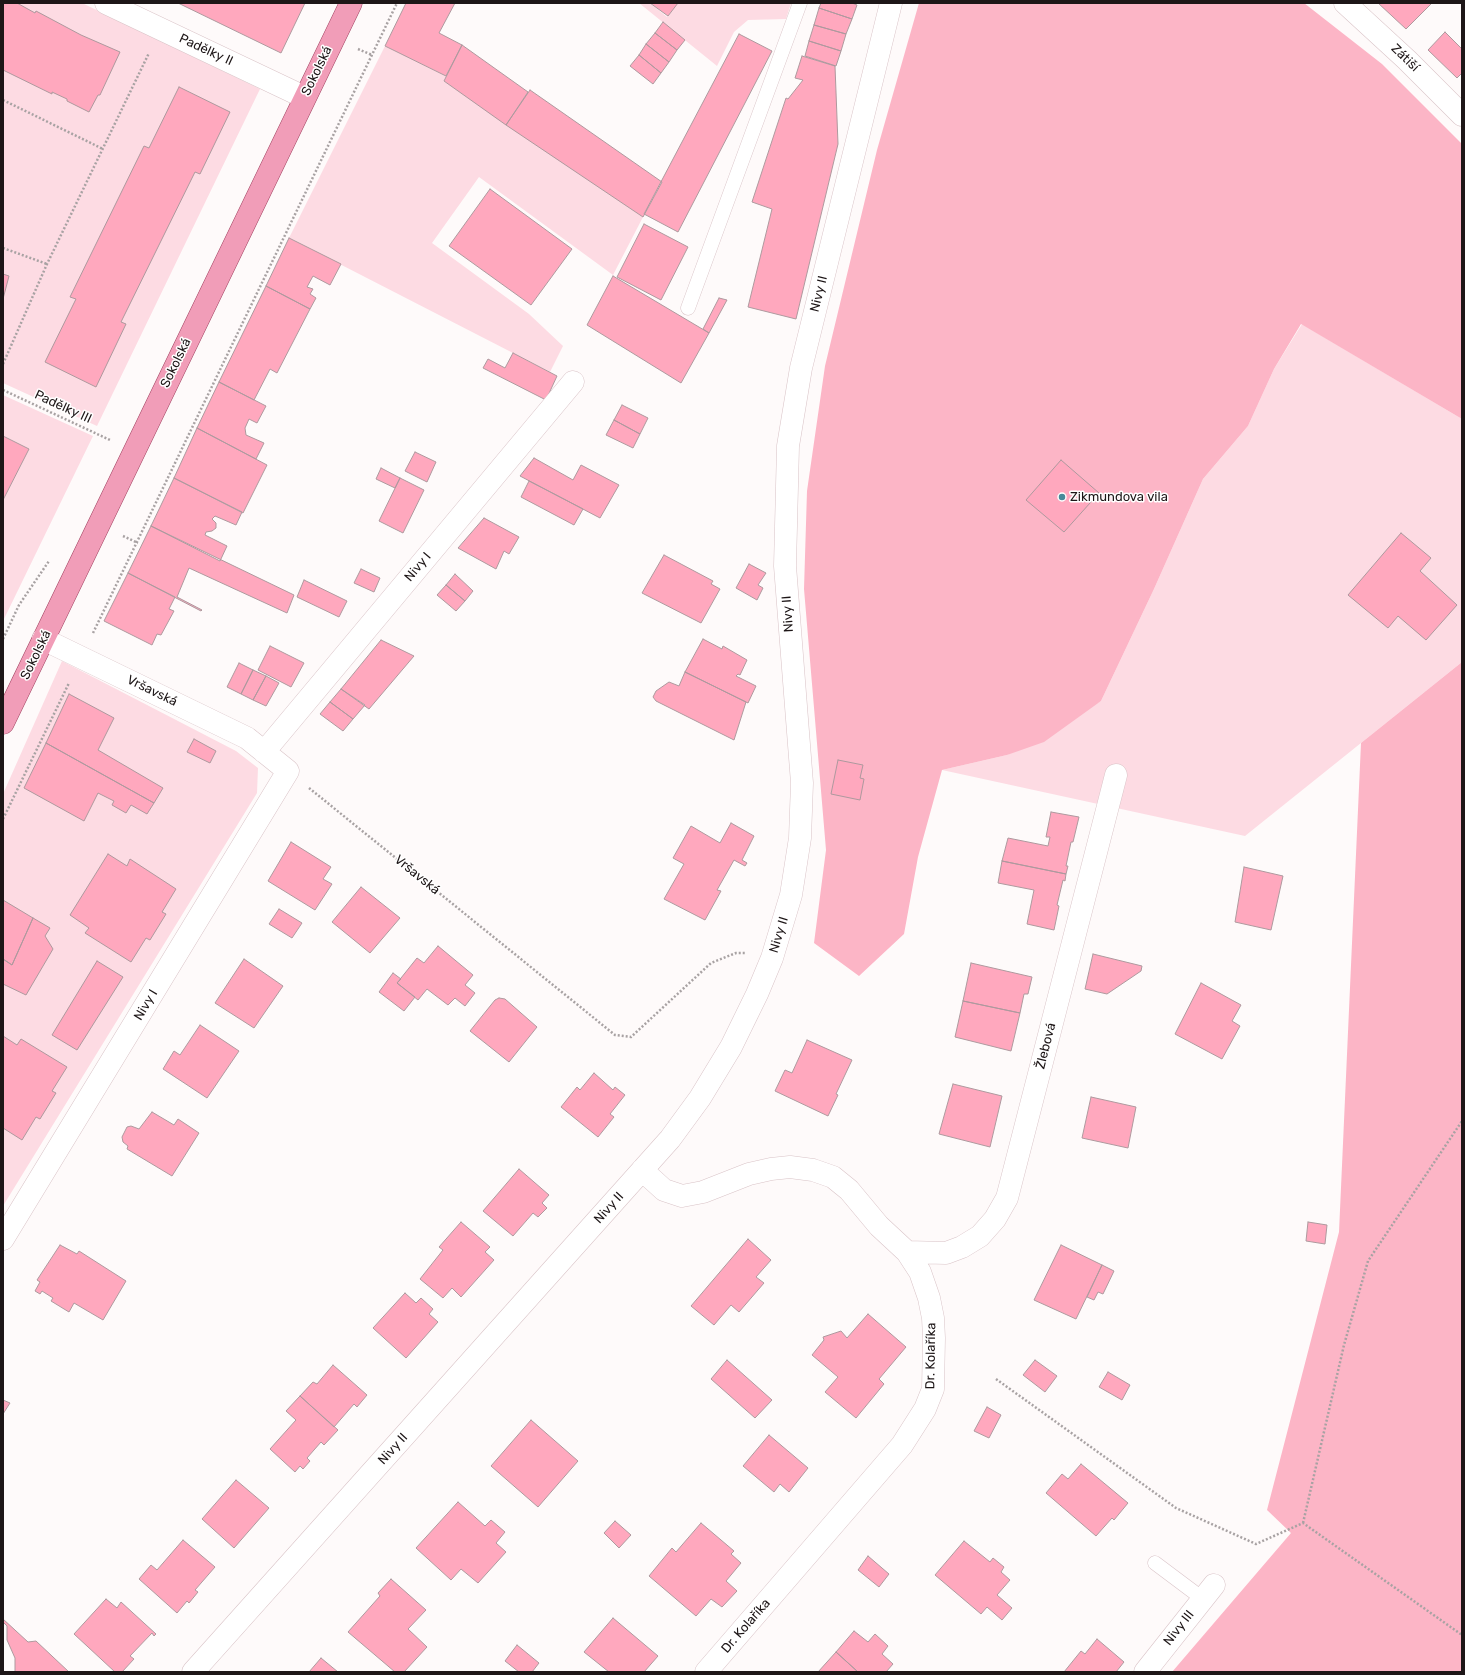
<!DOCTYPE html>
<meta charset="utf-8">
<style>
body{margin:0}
#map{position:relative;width:1465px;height:1675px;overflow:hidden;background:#fefafa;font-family:Rubik,sans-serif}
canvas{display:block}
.frame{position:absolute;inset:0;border:4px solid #1d1617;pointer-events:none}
</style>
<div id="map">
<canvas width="1465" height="1675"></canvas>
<div class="frame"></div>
</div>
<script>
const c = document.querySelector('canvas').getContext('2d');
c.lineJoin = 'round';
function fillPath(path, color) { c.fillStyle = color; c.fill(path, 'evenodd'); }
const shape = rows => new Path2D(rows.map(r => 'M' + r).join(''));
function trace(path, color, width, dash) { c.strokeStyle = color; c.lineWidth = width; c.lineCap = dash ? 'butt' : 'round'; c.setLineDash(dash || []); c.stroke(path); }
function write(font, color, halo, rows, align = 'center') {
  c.font = font + ' Rubik,sans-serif'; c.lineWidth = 3; c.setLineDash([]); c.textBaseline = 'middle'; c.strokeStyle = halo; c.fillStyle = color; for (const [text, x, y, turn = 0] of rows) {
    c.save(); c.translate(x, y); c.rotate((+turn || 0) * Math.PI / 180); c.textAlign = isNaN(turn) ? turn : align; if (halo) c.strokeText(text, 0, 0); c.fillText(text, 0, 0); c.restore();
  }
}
fillPath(shape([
 [3,3,82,3,260,89,97,426,3,383],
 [639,3,650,3,667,17,678,3,791,3,786,19,748,20,734,32,717,66],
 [385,46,446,76,444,81,643,217,613,275,479,177,432,243,529,314,563,346,550,372,289,238],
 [1302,324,1462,419,1462,662,1245,836,942,770,1007,755,1101,701,1154,589,1203,479,1248,426,1274,369],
 [3,395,93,436,3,621,3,500,29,449,3,436],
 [62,661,236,751,258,768,257,793,3,1206,3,794]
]), '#fddbe3');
fillPath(shape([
 [919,3,1304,3,1382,64,1462,144,1462,419,1301,324,1274,369,1248,426,1203,479,1154,589,1101,701,1044,742,1007,755,942,770,918,857,904,934,859,976,814,943,826,850,804,589,807,491,825,366,877,150],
 [1462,662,1462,1672,1172,1672,1291,1533,1267,1510,1339,1232,1361,743]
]), '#fcb5c6');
const building = shape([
 [3,3,17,3,35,13,36,11,81,35,120,52,100,95,98,95,89,112,67,101,67,99,52,92,52,94,3,70,3,3],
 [178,3,305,3,281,53,178,3],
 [406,3,455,3,439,33,462,45,446,76,385,46,406,3],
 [650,3,678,3,668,16,650,3],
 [821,3,852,3,857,5,852,19,819,8,821,3],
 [1378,3,1430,3,1431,4,1406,29,1378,3],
 [819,8,852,19,846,34,814,25,819,8],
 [663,22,685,40,677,50,655,33,663,22],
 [814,25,846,34,841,51,809,41,814,25],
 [1445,32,1462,49,1462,73,1457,78,1428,50,1445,32],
 [655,33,677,50,669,62,646,44,655,33],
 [739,34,772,51,678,232,644,214,739,34],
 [809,41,841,51,836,66,805,56,809,41],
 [646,44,669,62,661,73,639,55,646,44],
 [462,45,528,92,506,125,444,81,462,45],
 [639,55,661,73,653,84,630,66,639,55],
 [802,56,835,66,838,144,796,319,748,307,772,209,752,202,786,98,788,99,803,80,795,78,802,56],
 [179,87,230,112,200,174,195,172,121,322,126,324,96,387,45,362,76,299,70,297,144,146,149,148,179,87],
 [530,90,662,182,643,217,506,125,530,90],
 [490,189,572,249,531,305,449,246,490,189],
 [644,224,688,247,661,300,617,277,644,224],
 [289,238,341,264,330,285,313,276,307,287,313,289,310,294,316,298,310,309,266,286,289,238],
 [3,274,9,276,3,299,3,274],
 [613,276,709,333,681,383,587,325,613,276],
 [266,286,310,309,277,373,270,369,254,400,219,382,266,286],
 [719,298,727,300,709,333,703,329,719,298],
 [513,353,557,376,546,400,483,368,488,359,505,368,513,353],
 [219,382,266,406,257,423,249,419,245,428,246,435,264,443,256,459,197,428,219,382],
 [622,405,648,418,640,434,614,420,622,405],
 [614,420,640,434,633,448,606,435,614,420],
 [197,428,267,465,243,513,174,478,197,428],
 [3,436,29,449,3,500,3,436],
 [415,452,436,462,427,482,405,471,415,452],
 [534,458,573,480,581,465,619,485,600,518,520,476,534,458],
 [1061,460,1099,493,1064,532,1026,500,1061,460],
 [381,468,400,478,395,488,376,479,381,468],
 [174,478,242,512,236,525,215,516,212,519,216,523,216,528,212,531,206,532,205,535,227,546,220,561,151,526,174,478],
 [400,478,424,490,403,533,379,521,400,478],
 [529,481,583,509,574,525,521,497,529,481],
 [484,518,519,537,509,554,504,551,496,569,458,548,484,518],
 [151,526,294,595,287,613,189,568,177,597,202,610,201,611,128,573,151,526],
 [1401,533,1431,558,1420,571,1457,605,1426,640,1398,616,1388,628,1348,595,1401,533],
 [664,555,713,581,711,584,720,589,701,623,642,593,664,555],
 [749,564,766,573,758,585,763,588,757,600,736,588,749,564],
 [361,569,380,578,374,592,354,583,361,569],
 [128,573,175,597,169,609,174,611,161,635,157,634,152,645,104,621,128,573],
 [455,574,473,591,465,601,446,585,455,574],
 [304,580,347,601,339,617,297,597,304,580],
 [446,585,465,601,456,611,437,595,446,585],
 [703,639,722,649,723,646,747,660,740,675,738,674,736,676,756,686,748,703,685,672,703,639],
 [381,640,414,656,369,709,341,689,381,640],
 [270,646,304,663,291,687,258,670,270,646],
 [239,663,253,670,241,694,227,687,239,663],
 [253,670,266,676,253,700,241,694,253,670],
 [685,672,746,702,734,740,656,701,653,697,656,691,669,682,679,686,685,672],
 [266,676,279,683,266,706,253,700,266,676],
 [341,689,365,705,353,719,330,702,341,689],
 [69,694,114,718,98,750,163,788,154,803,46,743,69,694],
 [330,702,353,719,343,731,320,714,330,702],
 [194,739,216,751,210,763,187,752,194,739],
 [46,743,154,803,147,814,131,805,126,813,112,805,114,801,98,793,84,821,24,788,46,743],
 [838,760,863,765,860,778,864,779,860,800,831,794,838,760],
 [1051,812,1079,817,1073,842,1071,842,1066,866,1068,866,1066,874,1002,861,1008,838,1048,846,1050,837,1046,837,1051,812],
 [731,823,754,836,742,860,747,863,745,866,734,860,717,890,721,891,705,920,664,899,684,864,673,858,691,826,720,843,731,823],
 [291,842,331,867,323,879,332,884,315,910,268,881,291,842],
 [108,854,127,866,130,859,176,889,162,912,166,914,150,940,146,938,131,962,85,933,89,928,70,915,108,854],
 [1002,861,1066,874,1065,881,1063,880,1057,905,1059,906,1054,930,1027,924,1034,890,998,883,1002,861],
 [1244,867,1283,876,1271,930,1235,922,1244,867],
 [361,887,400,918,370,953,332,922,361,887],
 [3,900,33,918,12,965,3,959,3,900],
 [279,909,302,923,292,938,269,924,279,909],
 [33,918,50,928,45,936,53,949,26,995,3,984,3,959,12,965,33,918],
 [438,946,473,975,465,985,475,993,465,1006,455,998,448,1005,427,989,418,1000,397,983,417,958,424,963,438,946],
 [1093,954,1142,966,1141,971,1107,994,1085,989,1093,954],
 [244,959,283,986,254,1028,215,1003,244,959],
 [97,961,123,977,77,1050,52,1035,97,961],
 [971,963,1032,977,1028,994,1024,994,1020,1013,963,1001,971,963],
 [393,973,401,979,397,983,415,997,404,1011,379,992,393,973],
 [1201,983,1241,1005,1232,1021,1240,1026,1222,1059,1175,1034,1201,983],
 [499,998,505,999,537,1027,509,1062,470,1031,495,1000,499,998],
 [963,1001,1020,1013,1011,1051,955,1037,963,1001],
 [200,1025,239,1051,207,1098,163,1069,174,1051,180,1055,200,1025],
 [3,1036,17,1045,21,1039,67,1067,52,1091,56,1093,40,1119,36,1117,22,1140,3,1128,3,1036],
 [807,1040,852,1060,836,1094,838,1095,828,1116,775,1091,785,1070,792,1073,807,1040],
 [594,1073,613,1090,615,1087,625,1095,610,1114,614,1117,598,1137,561,1107,577,1087,580,1090,594,1073],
 [953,1084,1002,1096,990,1147,939,1134,953,1084],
 [1091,1097,1136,1107,1128,1148,1082,1138,1091,1097],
 [152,1112,174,1125,178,1119,199,1133,172,1176,127,1149,128,1146,123,1142,122,1137,127,1127,131,1126,139,1129,152,1112],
 [519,1169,549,1195,542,1203,547,1208,538,1217,533,1213,513,1236,483,1211,519,1169],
 [461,1222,490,1247,485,1252,494,1260,461,1297,452,1288,443,1298,420,1279,443,1250,439,1247,461,1222],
 [1308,1222,1327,1225,1325,1244,1306,1241,1308,1222],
 [748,1239,771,1260,756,1277,764,1283,739,1312,731,1305,714,1325,691,1306,748,1239],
 [60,1245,77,1254,79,1251,126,1281,103,1320,74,1303,69,1312,51,1301,53,1298,42,1291,40,1294,35,1291,40,1282,37,1280,60,1245],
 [1061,1245,1102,1265,1076,1319,1034,1300,1061,1245],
 [1102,1265,1114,1271,1103,1294,1098,1292,1094,1300,1087,1297,1102,1265],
 [405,1293,416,1303,421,1298,433,1309,429,1314,438,1322,406,1358,373,1328,405,1293],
 [868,1314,906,1347,879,1379,884,1384,856,1418,825,1392,838,1377,812,1355,824,1340,823,1337,841,1331,847,1338,868,1314],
 [727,1360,772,1400,755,1418,711,1379,727,1360],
 [1035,1360,1057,1376,1045,1392,1023,1375,1035,1360],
 [333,1365,367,1395,357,1407,354,1404,334,1427,300,1396,313,1382,317,1384,333,1365],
 [1108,1372,1130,1385,1122,1400,1099,1387,1108,1372],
 [300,1396,338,1430,324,1445,321,1442,307,1458,310,1461,303,1469,300,1466,295,1472,270,1449,296,1420,286,1411,300,1396],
 [3,1400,10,1403,3,1414,3,1400],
 [987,1407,1001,1415,989,1438,974,1431,987,1407],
 [531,1420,578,1461,538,1507,491,1466,531,1420],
 [769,1435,808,1468,789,1492,780,1484,774,1492,743,1466,769,1435],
 [1081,1464,1128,1503,1114,1520,1112,1518,1096,1536,1046,1493,1062,1474,1068,1479,1081,1464],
 [236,1480,269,1508,234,1548,202,1519,236,1480],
 [458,1502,485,1526,491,1520,505,1532,496,1543,506,1552,478,1583,461,1569,451,1580,416,1548,458,1502],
 [615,1521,631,1535,619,1548,604,1533,615,1521],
 [701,1523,734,1551,731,1554,741,1563,726,1581,737,1591,722,1607,711,1599,696,1616,649,1576,672,1548,676,1552,701,1523],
 [183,1540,215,1567,195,1590,198,1592,189,1603,187,1601,177,1613,139,1579,151,1565,157,1570,183,1540],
 [964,1541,990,1562,993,1558,1004,1567,1001,1572,1010,1580,997,1595,1012,1608,1002,1620,987,1607,981,1614,935,1575,964,1541],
 [868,1556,889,1574,879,1587,858,1570,868,1556],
 [391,1579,426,1610,408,1629,427,1647,404,1672,395,1672,348,1632,380,1596,378,1593,391,1579],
 [106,1599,117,1608,121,1602,156,1634,154,1636,152,1633,130,1656,134,1659,122,1672,115,1672,74,1634,106,1599],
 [613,1618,658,1656,644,1672,609,1672,584,1652,613,1618],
 [3,1619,28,1642,36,1641,69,1672,15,1672,15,1658,7,1640,7,1626,3,1622,3,1619],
 [854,1631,868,1642,875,1634,888,1646,882,1654,893,1664,886,1672,858,1672,836,1652,854,1631],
 [1097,1639,1124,1662,1116,1672,1064,1672,1081,1651,1085,1654,1097,1639],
 [517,1645,539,1663,532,1672,519,1672,505,1661,517,1645],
 [836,1652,858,1672,818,1672,836,1652],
 [321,1658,338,1672,309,1672,321,1658]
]);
fillPath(building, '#ffa8be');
trace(building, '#ae999e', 1);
const service = shape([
 [688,308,800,3],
 [1155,1563,1203,1599]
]);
const minor = shape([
 [106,3,304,97],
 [1345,3,1407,60,1462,115],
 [264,752,573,382],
 [642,1170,664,1190,682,1196,703,1192,749,1174,771,1169,790,1167,813,1170,833,1177,849,1190,879,1226,907,1252,920,1272,929,1298,933,1318,934,1338,933,1389,925,1409,902,1445,706,1672],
 [3,1239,288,771,247,738,43,639],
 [907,1252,946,1253,962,1247,980,1236,995,1219,1007,1198,1116,775],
 [193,1672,670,1139,700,1098,731,1047,757,994,772,958,791,895,800,838,802,783,785,566,788,446,801,368,891,3],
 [1145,1672,1214,1585]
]);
const primary = shape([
 [3,723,351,3]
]);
trace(service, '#d9c3c7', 15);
trace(minor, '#d9c3c7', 23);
trace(primary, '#a14361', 23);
trace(shape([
 [358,49,372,55],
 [3,100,103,149],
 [3,248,47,264],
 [3,364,47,264,149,53],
 [3,390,110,440],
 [123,536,138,543],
 [93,633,397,3],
 [3,639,19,605,49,561],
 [309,788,615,1035,631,1037,711,963,736,953,745,953],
 [3,819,69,683],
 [996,1379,1176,1508,1256,1544,1303,1523,1462,1635],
 [1303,1523,1344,1345,1368,1261,1462,1121]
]), '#a8a2a3', 2.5, [2, 2]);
trace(service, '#fff', 14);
trace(minor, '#fff', 22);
trace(primary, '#f19db8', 22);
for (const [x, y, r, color] of [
 [1062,497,4,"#478a9a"]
]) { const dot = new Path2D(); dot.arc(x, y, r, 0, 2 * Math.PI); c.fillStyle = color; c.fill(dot); trace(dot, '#fff', 1.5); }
write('13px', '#1d1617', '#fff', [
 ["Padělky II",206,50,25],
 ["Zátiší",1405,58,44],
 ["Sokolská",317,71,-64],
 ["Nivy II",819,294,-76],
 ["Sokolská",176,363,-64],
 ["Padělky III",63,407,25],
 ["Nivy I",418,567,-50],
 ["Nivy II",788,614,-94],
 ["Sokolská",36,655,-64],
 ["Vršavská",152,691,26],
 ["Vršavská",417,875,39],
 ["Nivy II",779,935,-73],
 ["Nivy I",146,1005,-59],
 ["Žlebová",1046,1046,-76],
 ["Nivy II",609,1208,-48],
 ["Dr. Kolaříka",931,1356,-89],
 ["Nivy II",393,1449,-48],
 ["Dr. Kolaříka",746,1626,-49],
 ["Nivy III",1179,1628,-52]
]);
write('13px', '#1d1617', '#fff', [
 ["Zikmundova vila",1070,497]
], 'left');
</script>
